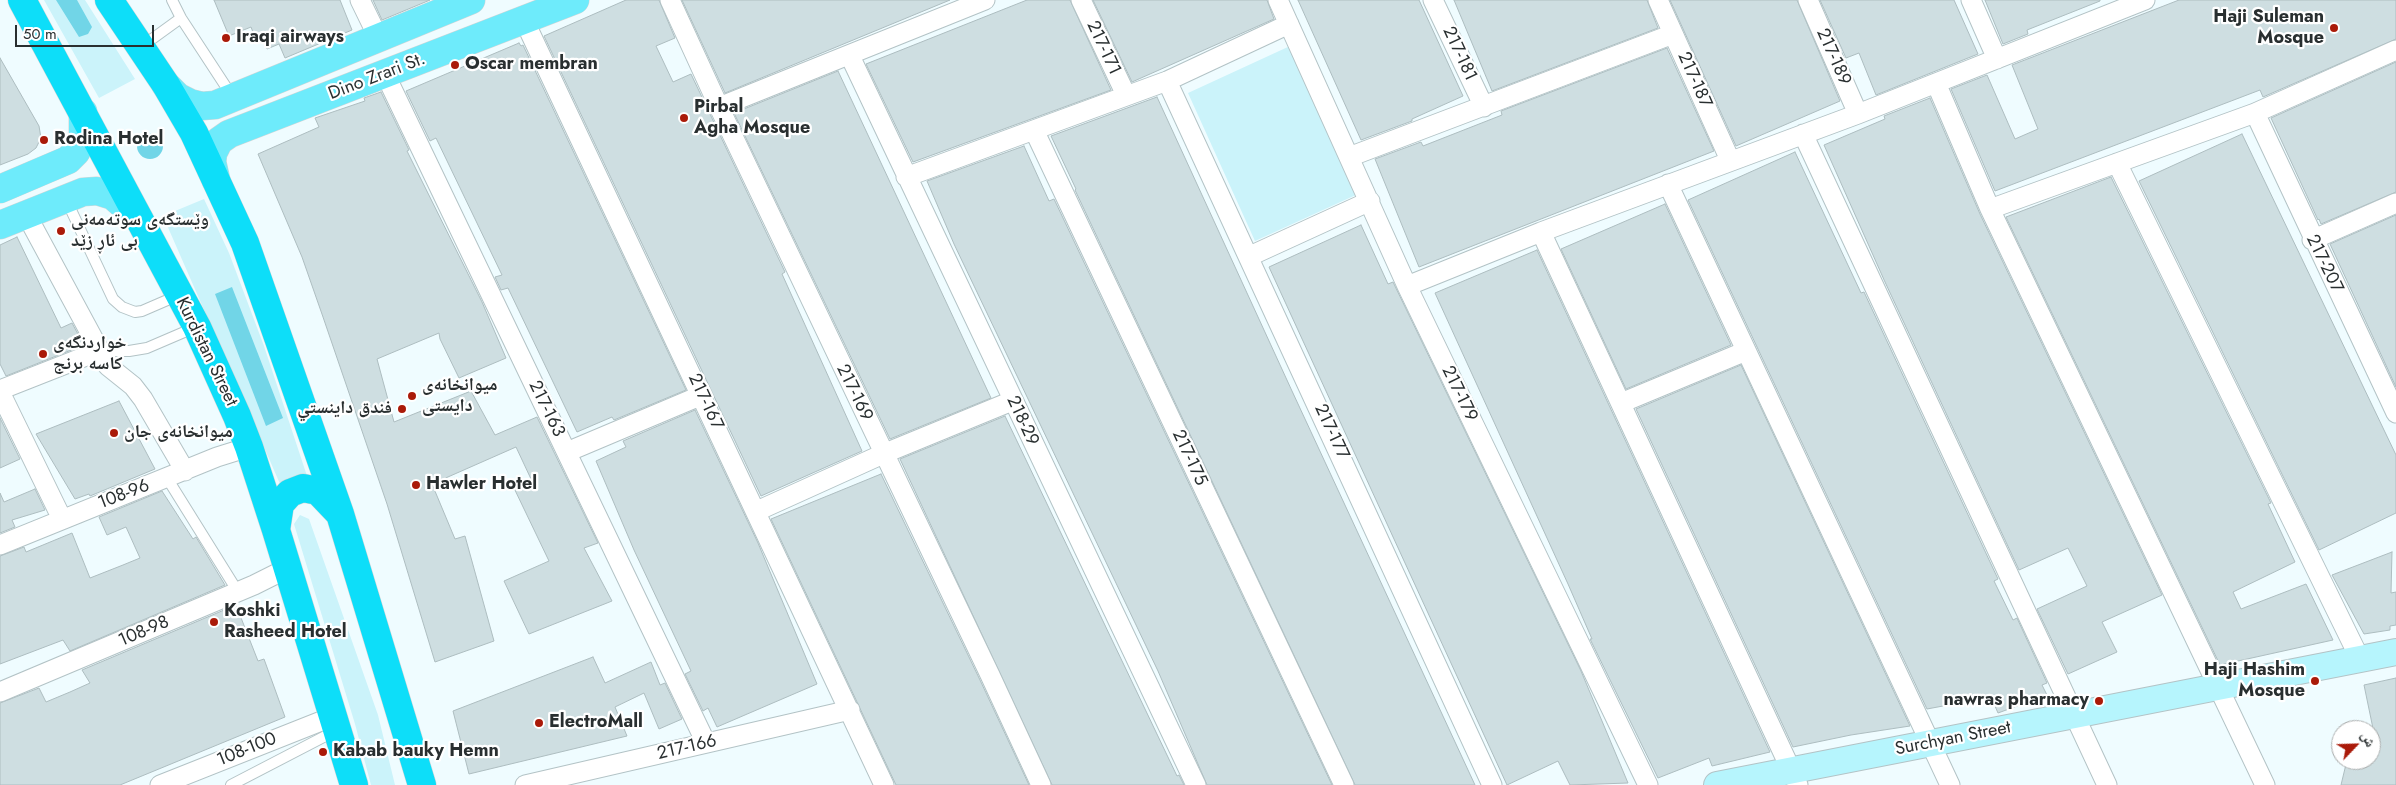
<!DOCTYPE html>
<meta charset="utf-8">
<style>
body{margin:0}
#map{position:relative;width:2396px;height:785px;overflow:hidden;background:#effcff;font-family:Jost,"Noto Naskh Arabic",sans-serif}
canvas{display:block}
.north{position:absolute;left:2331px;top:720px;width:50px;height:50px;box-sizing:border-box;background:#fff;border:1px solid #a9acac;border-radius:50%;rotate:66deg;font-size:14px;font-weight:700;line-height:20px;text-align:center;color:#292f30}
.north::after{content:'';display:block;margin:auto;width:18px;height:22px;background:#aa1a09;clip-path:polygon(50% 0,100% 100%,50% 72%,0 100%)}
.scale{position:absolute;left:15px;top:25px;width:139px;height:22px;box-sizing:border-box;border:2px solid #292f30;border-top:0;padding-left:6px;font-size:15px;line-height:18px;white-space:nowrap;color:#292f30;-webkit-text-stroke:4px #fff;paint-order:stroke}
</style>
<div id="map">
<canvas width="2396" height="785"></canvas>
<div class="north">ش</div>
<div class="scale">50 m</div>
</div>
<script>
const c = document.querySelector('canvas').getContext('2d');
c.lineJoin = 'round';
function fillPath(path, color) { c.fillStyle = color; c.fill(path, 'evenodd'); }
const shape = rows => new Path2D(rows.map(r => 'M' + r).join(''));
function trace(path, color, width, dash) { c.strokeStyle = color; c.lineWidth = width; c.lineCap = dash ? 'butt' : 'round'; c.setLineDash(dash || []); c.stroke(path); }
function write(font, color, halo, rows, align = 'center') {
  c.font = font + ' Jost,"Noto Naskh Arabic",sans-serif'; c.lineWidth = 4.5; c.setLineDash([]); c.textBaseline = 'middle'; c.strokeStyle = halo; c.fillStyle = color; for (const [text, x, y, turn = 0] of rows) {
    c.save(); c.translate(x, y); c.rotate((+turn || 0) * Math.PI / 180); c.textAlign = isNaN(turn) ? turn : align; if (halo) c.strokeText(text, 0, 0); c.fillText(text, 0, 0); c.restore();
  }
}
fillPath(shape([
 [44,0,85,0,135,79,99,98],
 [1290,46,1358,194,1255,241,1188,93],
 [204,199,229,253,264,346,309,482,284,493,163,216],
 [300,515,309,519,378,715,395,785,371,785,355,724,294,524]
]), '#cbf3fa');
fillPath(shape([
 [56,0,77,0,92,27,88,34,79,37],
 '137 146a13 13 0 1 1 26 0a13 13 0 1 1-26 0Z',
 [232,287,283,418,266,426,215,294]
]), '#71d5e7');
const building = shape([
 [214,0,340,0,352,30,285,58,279,44,267,49,262,38,256,40,251,27,229,36,214,0],
 [373,0,430,0,382,20,373,0],
 [626,0,659,0,675,38,656,46,673,82,691,74,785,272,782,274,862,451,761,496,544,36,626,0],
 [682,0,950,0,725,93,682,0],
 [1027,0,1070,0,1111,90,913,162,866,64,1027,0],
 [1093,0,1267,0,1274,19,1132,82,1093,0],
 [1298,0,1419,0,1463,96,1412,119,1412,121,1361,140,1298,0],
 [1454,0,1647,0,1658,28,1492,91,1454,0],
 [1670,0,1797,0,1840,101,1736,146,1670,0],
 [1820,0,1954,0,1978,54,1876,95,1859,53,1846,58,1820,0],
 [1985,0,2100,0,2100,1,2027,30,2028,34,2003,44,1985,0],
 [2179,0,2396,0,2396,39,2263,97,2260,90,1995,191,1951,89,1987,75,2015,139,2038,129,2012,65,2179,0],
 [519,43,521,46,523,45,686,390,614,420,612,417,577,432,508,288,501,290,495,277,502,275,436,138,430,141,406,91,519,43],
 [1667,48,1714,151,1419,267,1375,159,1421,142,1423,146,1502,115,1501,111,1667,48],
 [0,58,39,126,41,138,36,148,28,154,0,165,0,58],
 [2396,62,2396,192,2321,224,2319,219,2318,220,2271,118,2396,62],
 [838,71,991,398,890,439,734,113,838,71],
 [381,92,409,150,407,151,482,302,506,358,459,378,440,339,439,333,377,359,394,422,471,391,495,435,537,417,598,543,584,548,612,601,529,634,504,581,549,561,513,486,531,479,516,447,432,484,455,539,465,536,494,641,435,662,387,504,323,317,302,257,258,154,319,127,315,118,365,101,364,98,381,92],
 [1157,97,1292,391,1475,785,1355,785,1075,190,1076,189,1051,136,1157,97],
 [1930,98,1980,214,2162,595,2102,622,2117,652,2068,674,2037,609,2087,586,2068,548,2019,570,1885,282,1824,145,1885,119,1884,116,1930,98],
 [2242,134,2396,455,2396,513,2319,550,2139,181,2242,134],
 [1024,146,1049,201,1054,199,1332,785,1207,785,1158,671,954,244,927,181,1024,146],
 [1795,152,1861,293,1864,292,1998,579,1994,581,2013,620,2017,618,2047,683,2042,685,2047,695,1998,713,1991,697,1927,709,1688,200,1795,152],
 [2111,177,2271,503,2268,504,2295,562,2233,592,2241,609,2306,584,2333,640,2220,665,2006,217,2111,177],
 [1665,204,1731,345,1626,389,1561,249,1665,204],
 [2396,215,2396,387,2330,244,2396,215],
 [1361,225,1388,284,1393,282,1581,671,1628,783,1570,785,1558,761,1507,785,1269,267,1361,225],
 [17,237,61,328,72,323,84,345,6,376,0,364,0,245,17,237],
 [1537,250,1770,752,1712,766,1709,758,1658,778,1590,639,1592,639,1568,584,1435,293,1537,250],
 [1741,365,1910,726,1851,735,1793,747,1636,409,1741,365],
 [119,401,155,469,90,496,89,494,75,499,36,434,119,401],
 [695,410,758,543,817,684,717,727,708,708,703,711,685,674,691,671,634,550,596,461,626,447,623,441,695,410],
 [1005,416,1177,776,1179,775,1184,785,1052,785,900,459,1005,416],
 [0,418,20,459,0,468,0,418],
 [881,474,980,680,1029,785,896,785,771,519,881,474],
 [35,489,45,510,12,520,15,527,0,533,0,493,4,502,35,489],
 [162,491,193,539,196,537,225,585,70,651,63,640,0,664,0,556,24,547,26,552,72,533,90,578,123,565,140,558,126,527,107,535,99,517,162,491],
 [2392,552,2391,593,2396,592,2396,625,2390,626,2390,630,2364,634,2332,575,2392,552],
 [236,605,258,661,264,659,285,717,120,785,0,785,0,703,39,688,46,702,70,692,90,683,82,670,236,605],
 [593,657,605,683,651,662,660,685,665,683,682,719,659,729,644,693,615,707,627,736,469,774,453,711,593,657],
 [2396,678,2396,785,2341,785,2347,760,2371,760,2371,744,2376,743,2364,685,2396,678]
]);
fillPath(building, '#cedee1');
trace(building, '#adbdc0', 1);
const lane = shape([
 [172,0,181,18,232,96],
 [141,47,181,18],
 [70,198,71,210,113,299,122,307,135,312,142,311,179,295],
 [99,351,129,351,147,348,196,327],
 [167,478,238,592],
 [231,785,337,730]
]);
const street = shape([
 [360,0,379,39],
 [670,0,719,107,990,675,1041,785],
 [1081,0,1126,95],
 [1278,0,1407,286,1648,785],
 [1433,0,1484,107],
 [1658,0,1730,160],
 [1808,0,1858,114],
 [1971,0,1997,59],
 [524,20,884,785],
 [850,56,1196,785],
 [385,74,706,743],
 [1167,81,1492,785],
 [1936,83,1990,209,2265,785],
 [719,107,985,0],
 [2255,113,2396,413],
 [1034,130,1344,785],
 [1803,134,2107,785],
 [1349,157,1673,34],
 [2117,163,2360,659],
 [906,177,1167,81,1289,24],
 [1668,184,1950,785],
 [1990,209,2255,113,2396,50],
 [26,214,108,366,133,386,143,399,185,471],
 [1541,232,1798,785],
 [2312,240,2396,203],
 [1250,256,1370,201],
 [1407,286,1541,232,1858,114,2145,0],
 [0,390,99,351],
 [0,392,62,519],
 [1621,403,1746,351],
 [567,452,702,395],
 [757,511,883,454,1012,401],
 [0,545,217,457,249,447],
 [0,692,254,585,286,569],
 [160,785,334,716],
 [525,785,850,710]
]);
const secondary = shape([
 [1717,785,2396,652]
]);
const primary = shape([
 [166,85,178,97,190,103,202,106,215,105,471,0],
 [216,180,212,162,213,153,219,141,229,134,575,0],
 [0,189,68,160,76,152,83,139,83,112],
 [0,225,83,192,97,191,113,196,139,219]
]);
const highway = shape([
 [22,0,197,327,237,416,249,447,276,530,354,785],
 [109,0,166,85,194,133,245,243,340,514,422,785],
 [276,530,280,504,290,493,303,488,318,491,339,513]
]);
trace(lane, '#b3c3c6', 12);
trace(street, '#b3c3c6', 21);
trace(secondary, '#b3c3c6', 28);
trace(primary, '#d4d5d6', 29);
trace(highway, '#d4d5d6', 29);
trace(lane, '#fff', 10);
trace(street, '#fff', 19);
trace(secondary, '#b6f5fd', 26);
trace(primary, '#6eebfb', 28);
trace(highway, '#0ddef9', 28);
for (const [x, y, r, color] of [
 [2334,28,5,"#aa1a09"],
 [226,38,5,"#aa1a09"],
 [455,65,5,"#aa1a09"],
 [684,118,5,"#aa1a09"],
 [44,140,5,"#aa1a09"],
 [61,231,5,"#aa1a09"],
 [43,354,5,"#aa1a09"],
 [412,396,5,"#aa1a09"],
 [402,409,5,"#aa1a09"],
 [114,433,5,"#aa1a09"],
 [416,485,5,"#aa1a09"],
 [214,622,5,"#aa1a09"],
 [2315,681,5,"#aa1a09"],
 [2099,701,5,"#aa1a09"],
 [539,723,5,"#aa1a09"],
 [323,752,5,"#aa1a09"]
]) { const dot = new Path2D(); dot.arc(x, y, r, 0, 2 * Math.PI); c.fillStyle = color; c.fill(dot); trace(dot, '#fff', 2); }
write('bold 18px', '#292f30', '#fff', [
 ["Haji Suleman",2324,18,"right"],
 ["Mosque",2324,39,"right"],
 ["Iraqi airways",236,38],
 ["Oscar membran",465,65],
 ["Pirbal",694,108],
 ["Agha Mosque",694,129],
 ["Rodina Hotel",54,140],
 ["وێستگەی سوتەمەنی",71,221],
 ["بی ئاڕ زێد",71,242],
 ["خواردنگەی",53,344],
 ["کاسە برنج",53,365],
 ["میوانخانەی",422,386],
 ["دایستی",422,407],
 ["فندق داينستي",392,409,"right"],
 ["میوانخانەی جان",124,433],
 ["Hawler Hotel",426,485],
 ["Koshki",224,612],
 ["Rasheed Hotel",224,633],
 ["Haji Hashim",2305,671,"right"],
 ["Mosque",2305,692,"right"],
 ["nawras pharmacy",2089,701,"right"],
 ["ElectroMall",549,723],
 ["Kabab bauky Hemn",333,752]
], 'left');
write('18px', '#292f30', '#fff', [
 ["217-171",1103,48,65],
 ["217-181",1459,54,65],
 ["217-189",1833,57,66],
 ["Dino Zrari St.",377,77,-21],
 ["217-187",1694,80,66],
 ["217-207",2324,264,64],
 ["Kurdistan Street",206,352,64],
 ["217-169",854,393,64],
 ["217-179",1459,394,64],
 ["217-167",705,402,65],
 ["217-163",546,409,64],
 ["218-29",1022,421,65],
 ["217-177",1331,432,65],
 ["217-175",1189,458,65],
 ["108-96",124,495,-21],
 ["108-98",144,632,-23],
 ["Surchyan Street",1953,739,-11],
 ["217-166",687,748,-13],
 ["108-100",247,750,-22]
]);
</script>
